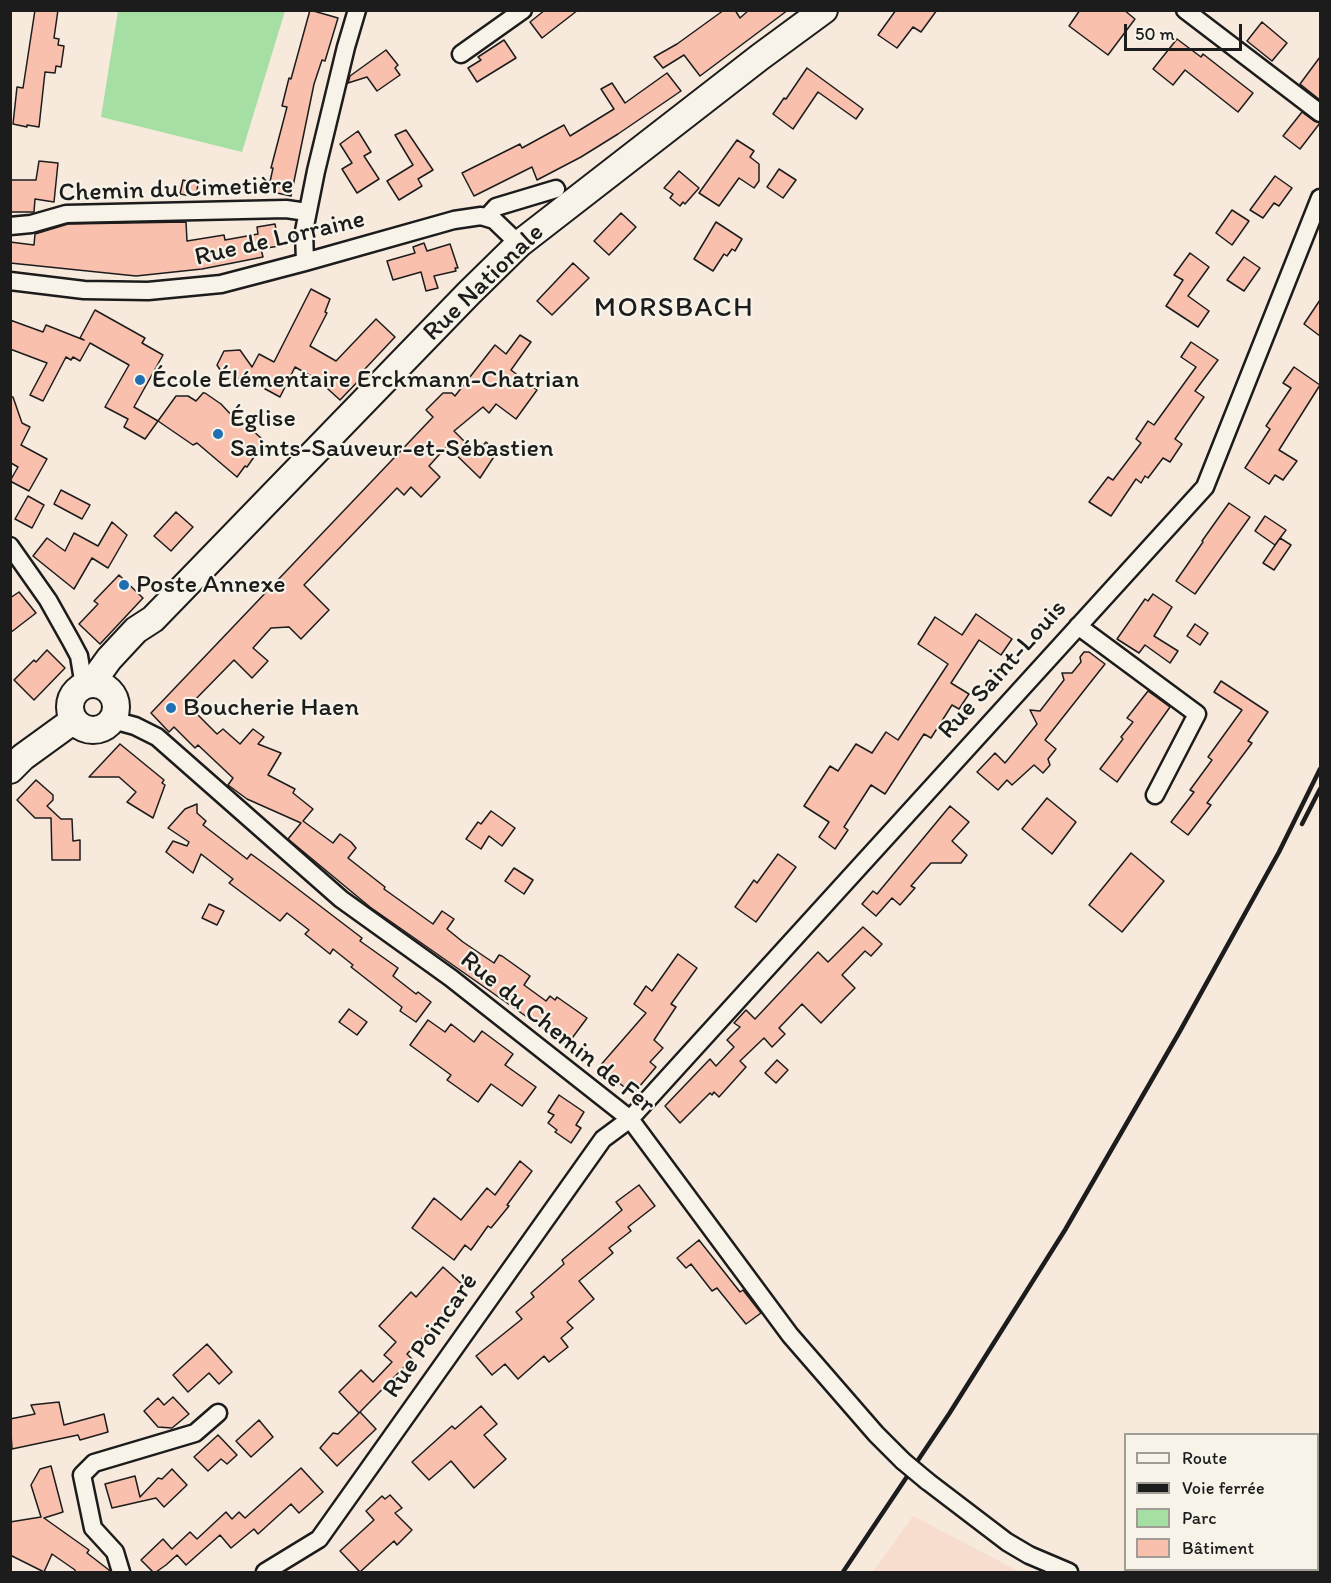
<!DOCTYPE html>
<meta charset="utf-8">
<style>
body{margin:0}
#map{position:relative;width:1331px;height:1583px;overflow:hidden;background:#f7e9dc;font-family:Itim,sans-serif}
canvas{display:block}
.frame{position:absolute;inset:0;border:12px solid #1c1c1c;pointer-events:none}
.legend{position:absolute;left:1124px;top:1433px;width:195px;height:138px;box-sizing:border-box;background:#f7f3e8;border:2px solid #9f9d96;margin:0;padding:8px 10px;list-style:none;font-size:18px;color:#1c1c1c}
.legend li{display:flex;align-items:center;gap:12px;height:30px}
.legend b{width:30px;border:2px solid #9f9d96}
.scale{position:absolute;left:1124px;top:24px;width:118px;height:27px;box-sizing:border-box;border:3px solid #1c1c1c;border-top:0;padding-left:8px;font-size:18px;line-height:21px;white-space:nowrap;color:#1c1c1c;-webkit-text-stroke:4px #f7f3e8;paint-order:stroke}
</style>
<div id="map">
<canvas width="1331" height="1583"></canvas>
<div class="frame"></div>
<ul class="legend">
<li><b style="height:8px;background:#f7f3e8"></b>Route</li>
<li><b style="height:8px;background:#1c1c1c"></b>Voie ferrée</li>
<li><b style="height:16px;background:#a6dfa4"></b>Parc</li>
<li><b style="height:16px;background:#f8c0ad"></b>Bâtiment</li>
</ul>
<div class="scale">50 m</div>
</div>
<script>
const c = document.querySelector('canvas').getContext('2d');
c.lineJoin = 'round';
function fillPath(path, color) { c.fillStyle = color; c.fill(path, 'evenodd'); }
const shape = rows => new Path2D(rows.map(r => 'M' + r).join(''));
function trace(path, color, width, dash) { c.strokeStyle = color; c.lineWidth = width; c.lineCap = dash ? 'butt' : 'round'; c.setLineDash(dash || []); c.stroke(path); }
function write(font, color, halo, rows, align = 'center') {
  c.font = font + ' Itim,sans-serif'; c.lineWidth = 4.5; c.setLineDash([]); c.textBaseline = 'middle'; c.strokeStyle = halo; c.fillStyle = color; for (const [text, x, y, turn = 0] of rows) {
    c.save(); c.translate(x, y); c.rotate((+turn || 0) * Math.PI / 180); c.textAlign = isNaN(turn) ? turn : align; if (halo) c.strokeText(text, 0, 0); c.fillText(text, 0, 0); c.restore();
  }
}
fillPath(shape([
 [913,1516,1020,1572,873,1572]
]), '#f7ddce');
fillPath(shape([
 [118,11,285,11,242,152,101,117]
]), '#a6dfa4');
const building = shape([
 [35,10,58,10,54,38,59,39,58,45,64,46,61,67,56,66,55,73,45,72,39,127,27,125,27,127,13,124,17,87,23,88,35,10],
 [310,10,338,18,325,61,322,60,314,84,291,196,268,191,273,168,271,168,287,107,282,106,289,78,291,79,310,10],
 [545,10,578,10,542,38,530,22,545,10],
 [724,10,735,10,740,18,749,10,788,10,700,76,684,55,663,68,654,57,677,44,724,10],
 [896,10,937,10,921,32,913,27,897,48,878,35,896,10],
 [1080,10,1124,10,1135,19,1108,55,1069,26,1080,10],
 [1262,22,1287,43,1272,61,1247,41,1262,22],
 [1177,39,1201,57,1203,54,1253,93,1238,112,1185,70,1173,85,1153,69,1177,39],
 [504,40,516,58,477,82,468,68,481,60,478,57,504,40],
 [386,50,398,65,395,68,400,75,377,91,367,77,348,83,350,76,386,50],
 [1320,57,1320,100,1300,84,1320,57],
 [807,68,863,109,856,119,818,92,793,129,773,114,784,98,786,99,807,68],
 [667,73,681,91,618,134,581,157,537,180,532,167,474,196,462,173,520,144,522,148,564,125,570,136,614,109,601,89,612,83,625,103,667,73],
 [1302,112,1314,121,1320,123,1300,149,1283,136,1302,112],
 [406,130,433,170,418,179,422,186,399,200,387,181,413,165,395,135,406,130],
 [358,131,371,152,364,156,379,179,357,193,342,169,352,163,340,144,358,131],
 [737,140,754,151,750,157,759,164,759,181,754,188,739,178,719,206,699,193,737,140],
 [39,161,58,163,54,202,35,199,34,212,10,212,10,180,36,180,39,161],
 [779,169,796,180,783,198,767,187,779,169],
 [679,171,699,188,685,204,683,202,680,206,670,198,673,194,664,188,679,171],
 [1275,176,1292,188,1279,206,1274,203,1263,218,1250,210,1275,176],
 [183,180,198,184,196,197,180,194,183,180],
 [1232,210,1249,221,1232,245,1216,233,1232,210],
 [621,213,636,227,609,255,594,241,621,213],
 [186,222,187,241,224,235,225,240,258,234,257,227,275,224,279,246,261,249,263,257,202,269,136,276,10,263,10,242,34,245,35,234,68,224,186,222],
 [716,222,742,239,735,251,732,249,727,256,724,254,713,271,694,259,716,222],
 [424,243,427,251,450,244,458,268,455,268,456,271,434,276,438,288,426,291,421,272,393,280,387,261,415,253,413,247,424,243],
 [1190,253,1209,267,1188,296,1209,311,1198,327,1166,306,1183,280,1174,275,1190,253],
 [1244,257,1260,268,1244,291,1227,280,1244,257],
 [573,263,589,278,552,315,537,301,573,263],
 [311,289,330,299,325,312,327,313,310,346,336,361,376,319,395,337,363,371,366,373,340,400,318,380,295,367,280,397,245,378,226,379,217,365,224,351,240,350,252,367,259,354,274,362,311,289],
 [1320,300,1320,336,1304,324,1320,300],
 [95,310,145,338,142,343,163,355,134,407,158,421,145,439,124,427,128,419,105,407,129,365,90,343,80,361,73,357,71,360,66,357,43,401,30,395,47,363,10,349,10,320,43,332,46,325,84,340,80,338,95,310],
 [520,335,531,342,511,370,537,390,516,419,496,404,489,413,483,407,454,431,476,453,486,442,497,452,480,478,447,446,429,466,440,477,421,497,411,487,404,495,397,488,304,585,329,610,301,639,289,627,271,628,253,648,268,661,252,678,234,660,189,706,217,734,223,729,240,744,253,729,264,737,258,744,281,753,268,775,295,789,293,793,313,809,303,821,333,843,340,834,351,842,356,848,348,858,385,887,384,889,433,924,442,911,454,919,447,929,463,942,494,963,499,955,502,956,530,976,524,985,546,1001,550,996,555,1000,557,997,587,1018,567,1045,370,907,288,839,301,823,247,799,228,785,233,778,198,745,195,748,174,727,169,732,151,713,433,417,426,410,443,393,452,393,455,396,495,345,506,354,520,335],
 [1191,342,1218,360,1195,391,1204,397,1175,439,1182,444,1170,462,1163,458,1148,478,1145,476,1141,483,1136,479,1111,516,1089,502,1108,477,1113,480,1141,443,1136,439,1148,421,1154,425,1196,367,1181,357,1191,342],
 [1294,367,1320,385,1279,450,1297,461,1283,480,1275,475,1269,484,1245,468,1270,429,1266,426,1291,388,1283,383,1294,367],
 [203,393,205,393,221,404,236,420,252,430,261,438,261,447,247,467,245,466,237,477,197,443,193,445,158,421,176,396,188,396,196,401,203,393],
 [10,397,13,397,22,423,30,427,21,445,47,459,29,491,10,481,18,467,11,463,10,465,10,397],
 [61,490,90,505,82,519,54,504,61,490],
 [28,496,44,505,32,528,15,519,28,496],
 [1229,503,1250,517,1195,594,1176,581,1203,542,1202,541,1229,503],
 [176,512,193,527,171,551,154,536,176,512],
 [1265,516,1286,530,1275,545,1255,531,1265,516],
 [112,522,127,535,108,568,92,558,74,589,33,556,47,538,65,551,74,533,98,546,112,522],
 [1280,538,1291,545,1274,570,1263,563,1280,538],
 [119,575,143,598,100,644,79,624,98,604,94,601,119,575],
 [19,592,36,613,10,633,10,598,19,592],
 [1153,594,1172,607,1154,636,1178,651,1170,663,1145,645,1139,653,1117,639,1145,599,1148,601,1153,594],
 [976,614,1012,639,1001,655,979,640,951,683,969,694,959,709,952,705,931,738,924,734,885,794,871,785,844,827,848,830,835,849,819,837,829,822,804,806,830,766,838,771,856,744,872,753,886,732,898,740,948,664,918,644,935,617,962,635,976,614],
 [1195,624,1208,633,1200,645,1187,636,1195,624],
 [47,650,65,668,34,700,14,680,34,660,36,662,47,650],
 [1084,652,1089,652,1105,664,1045,740,1056,749,1048,759,1050,765,1043,773,1034,765,1012,785,1007,780,998,790,977,772,995,753,1005,763,1037,724,1030,710,1040,711,1064,680,1062,673,1072,673,1081,662,1080,657,1084,652],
 [1221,681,1268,712,1248,741,1252,743,1207,803,1211,805,1188,835,1171,822,1194,792,1190,790,1212,760,1208,757,1242,710,1214,692,1221,681],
 [1148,691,1170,707,1117,782,1100,769,1123,739,1121,737,1133,722,1127,718,1148,691],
 [120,744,164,780,162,783,165,785,153,818,127,802,136,792,119,777,89,777,120,744],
 [36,780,53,795,53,800,47,806,61,819,72,819,73,841,80,840,80,860,52,860,51,818,35,818,17,800,36,780],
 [1047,798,1076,822,1052,854,1022,829,1047,798],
 [197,804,197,813,206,821,203,825,247,859,251,854,273,870,362,938,360,941,398,968,393,976,416,994,418,992,431,1002,416,1022,400,1011,402,1007,351,967,353,965,333,949,330,954,305,934,309,930,287,913,280,921,229,883,233,879,201,854,193,873,166,852,173,841,187,846,189,842,168,828,185,809,197,804],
 [950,806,969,822,952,841,967,855,961,863,931,863,911,886,915,888,900,905,892,898,876,916,862,904,873,891,877,894,950,806],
 [491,811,515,828,502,846,489,836,481,849,466,839,478,822,481,824,491,811],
 [1131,853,1164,881,1122,932,1089,905,1131,853],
 [778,854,796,867,756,922,735,907,754,880,757,883,778,854],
 [514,868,533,880,524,894,505,881,514,868],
 [209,904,224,911,217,925,202,918,209,904],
 [863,927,882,944,871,956,865,951,842,975,855,988,844,999,821,1023,802,1004,779,1028,785,1034,772,1047,764,1038,740,1061,746,1067,719,1097,714,1092,712,1095,710,1093,680,1123,665,1106,710,1059,716,1066,734,1047,727,1040,740,1027,734,1023,746,1010,755,1019,818,952,828,962,863,927],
 [678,954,697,968,671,1004,676,1007,654,1040,663,1048,650,1062,656,1067,633,1094,599,1067,646,1013,634,1004,646,986,652,991,678,954],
 [349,1009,367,1022,357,1035,339,1022,349,1009],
 [428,1020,445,1032,451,1024,474,1042,482,1031,513,1054,505,1065,536,1087,522,1106,491,1084,478,1102,447,1080,451,1075,410,1045,428,1020],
 [777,1060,788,1070,776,1083,765,1073,777,1060],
 [559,1095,584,1112,576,1125,581,1128,571,1143,555,1132,557,1130,548,1123,554,1115,548,1112,559,1095],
 [520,1161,532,1171,507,1205,509,1206,491,1228,488,1226,471,1250,465,1245,454,1260,412,1228,434,1198,461,1220,487,1188,495,1195,520,1161],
 [639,1185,655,1206,628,1227,631,1231,609,1248,613,1253,579,1281,594,1299,567,1322,573,1328,561,1338,568,1347,549,1362,544,1356,518,1379,505,1364,492,1375,476,1356,522,1319,516,1312,534,1297,531,1293,564,1264,562,1260,622,1210,616,1202,639,1185],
 [699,1240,740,1292,743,1290,761,1313,746,1324,717,1288,712,1291,691,1264,686,1268,677,1258,699,1240],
 [443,1267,464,1286,445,1308,447,1310,435,1325,407,1354,412,1359,359,1413,339,1392,361,1370,373,1382,392,1362,384,1355,396,1342,379,1326,411,1292,416,1297,443,1267],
 [207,1344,232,1372,219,1384,209,1373,188,1392,173,1375,207,1344],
 [173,1397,189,1414,172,1428,158,1427,144,1411,158,1398,164,1405,173,1397],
 [59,1402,64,1425,104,1414,108,1432,80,1440,78,1435,12,1449,10,1419,35,1414,31,1405,59,1402],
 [481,1406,497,1424,484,1435,506,1459,474,1488,451,1461,429,1480,412,1462,452,1426,455,1429,481,1406],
 [360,1412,376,1429,337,1466,320,1448,333,1433,338,1434,360,1412],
 [259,1420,273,1437,251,1457,236,1441,259,1420],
 [218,1435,237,1455,227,1464,221,1459,208,1471,194,1457,218,1435],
 [51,1466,63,1512,44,1518,89,1550,87,1553,109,1570,110,1572,75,1572,75,1570,52,1554,44,1572,10,1555,10,1522,41,1517,31,1485,40,1469,51,1466],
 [301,1468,323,1492,299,1513,291,1504,258,1534,254,1529,231,1548,220,1535,186,1565,177,1555,166,1565,156,1572,153,1572,141,1560,163,1539,172,1549,190,1532,197,1539,226,1512,232,1519,239,1512,245,1518,301,1468],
 [172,1469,187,1485,164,1507,156,1498,112,1508,105,1484,135,1476,140,1497,158,1478,162,1479,172,1469],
 [390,1495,402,1508,395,1513,412,1530,397,1545,394,1541,360,1572,340,1551,374,1520,366,1511,382,1496,385,1499,390,1495]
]);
fillPath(building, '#f8c0ad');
trace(building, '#1c1c1c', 1.5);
const street = shape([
 [1185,10,1320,113],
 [461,54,523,10],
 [487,217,496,207,556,189],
 [10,226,31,224,66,214,286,209,307,212],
 [305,262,304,231,316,171,346,47,357,10],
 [10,281,84,290,148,291,221,284,305,262,454,220,481,216,494,220,519,244],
 [10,546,48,600,71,641,79,656,84,686],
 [1078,626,1197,714,1155,795],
 [113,720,135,726,157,737,341,899,451,978,630,1119,790,1335,876,1434,903,1461],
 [927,1481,1007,1542,1029,1555,1069,1572],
 [121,1572,115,1552,93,1528,82,1475,94,1463,195,1433,218,1413],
 [265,1572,319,1539,603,1139,630,1119,1205,487,1320,198]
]);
const primary = shape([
 '70 707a23 23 0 1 1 46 0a23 23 0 1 1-46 0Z',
 [91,684,109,659,136,630,153,619,469,293,519,244,760,57,824,10],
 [10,770,23,757,74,720]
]);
trace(street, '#1c1c1c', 21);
trace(primary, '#1c1c1c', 30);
trace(street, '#f7f3e8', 16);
trace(primary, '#f7f3e8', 26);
trace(shape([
 [1302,824,1320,789],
 [843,1572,949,1414,1065,1230,1180,1031,1279,852,1320,769]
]), '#1c1c1c', 4.5);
const streetBridge = shape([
 [903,1461,927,1481]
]);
trace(streetBridge, '#1c1c1c', 21, []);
trace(streetBridge, '#f7f3e8', 16);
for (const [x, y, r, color] of [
 [140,380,6,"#1f6fb2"],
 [218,434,6,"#1f6fb2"],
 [124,585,6,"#1f6fb2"],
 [171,708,6,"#1f6fb2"]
]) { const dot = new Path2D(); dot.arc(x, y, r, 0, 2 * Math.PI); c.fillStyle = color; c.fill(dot); trace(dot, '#f7f3e8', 2); }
write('26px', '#1c1c1c', '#f7f3e8', [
 ["Chemin du Cimetière",176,190,-2],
 ["Rue de Lorraine",280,239,-13],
 ["Rue Nationale",484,283,-44],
 ["Rue Saint-Louis",1003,670,-48],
 ["Rue du Chemin de Fer",557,1033,39],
 ["Rue Poincaré",431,1336,-55]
]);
write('26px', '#1c1c1c', '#f7f3e8', [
 ["École Élémentaire Erckmann-Chatrian",152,380],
 ["Église",230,419],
 ["Saints-Sauveur-et-Sébastien",230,449],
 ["Poste Annexe",136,585],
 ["Boucherie Haen",183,708]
], 'left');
c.letterSpacing = '1.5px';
write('28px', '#1c1c1c', '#f7f3e8', [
 ["MORSBACH",674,309]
]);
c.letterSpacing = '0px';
</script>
